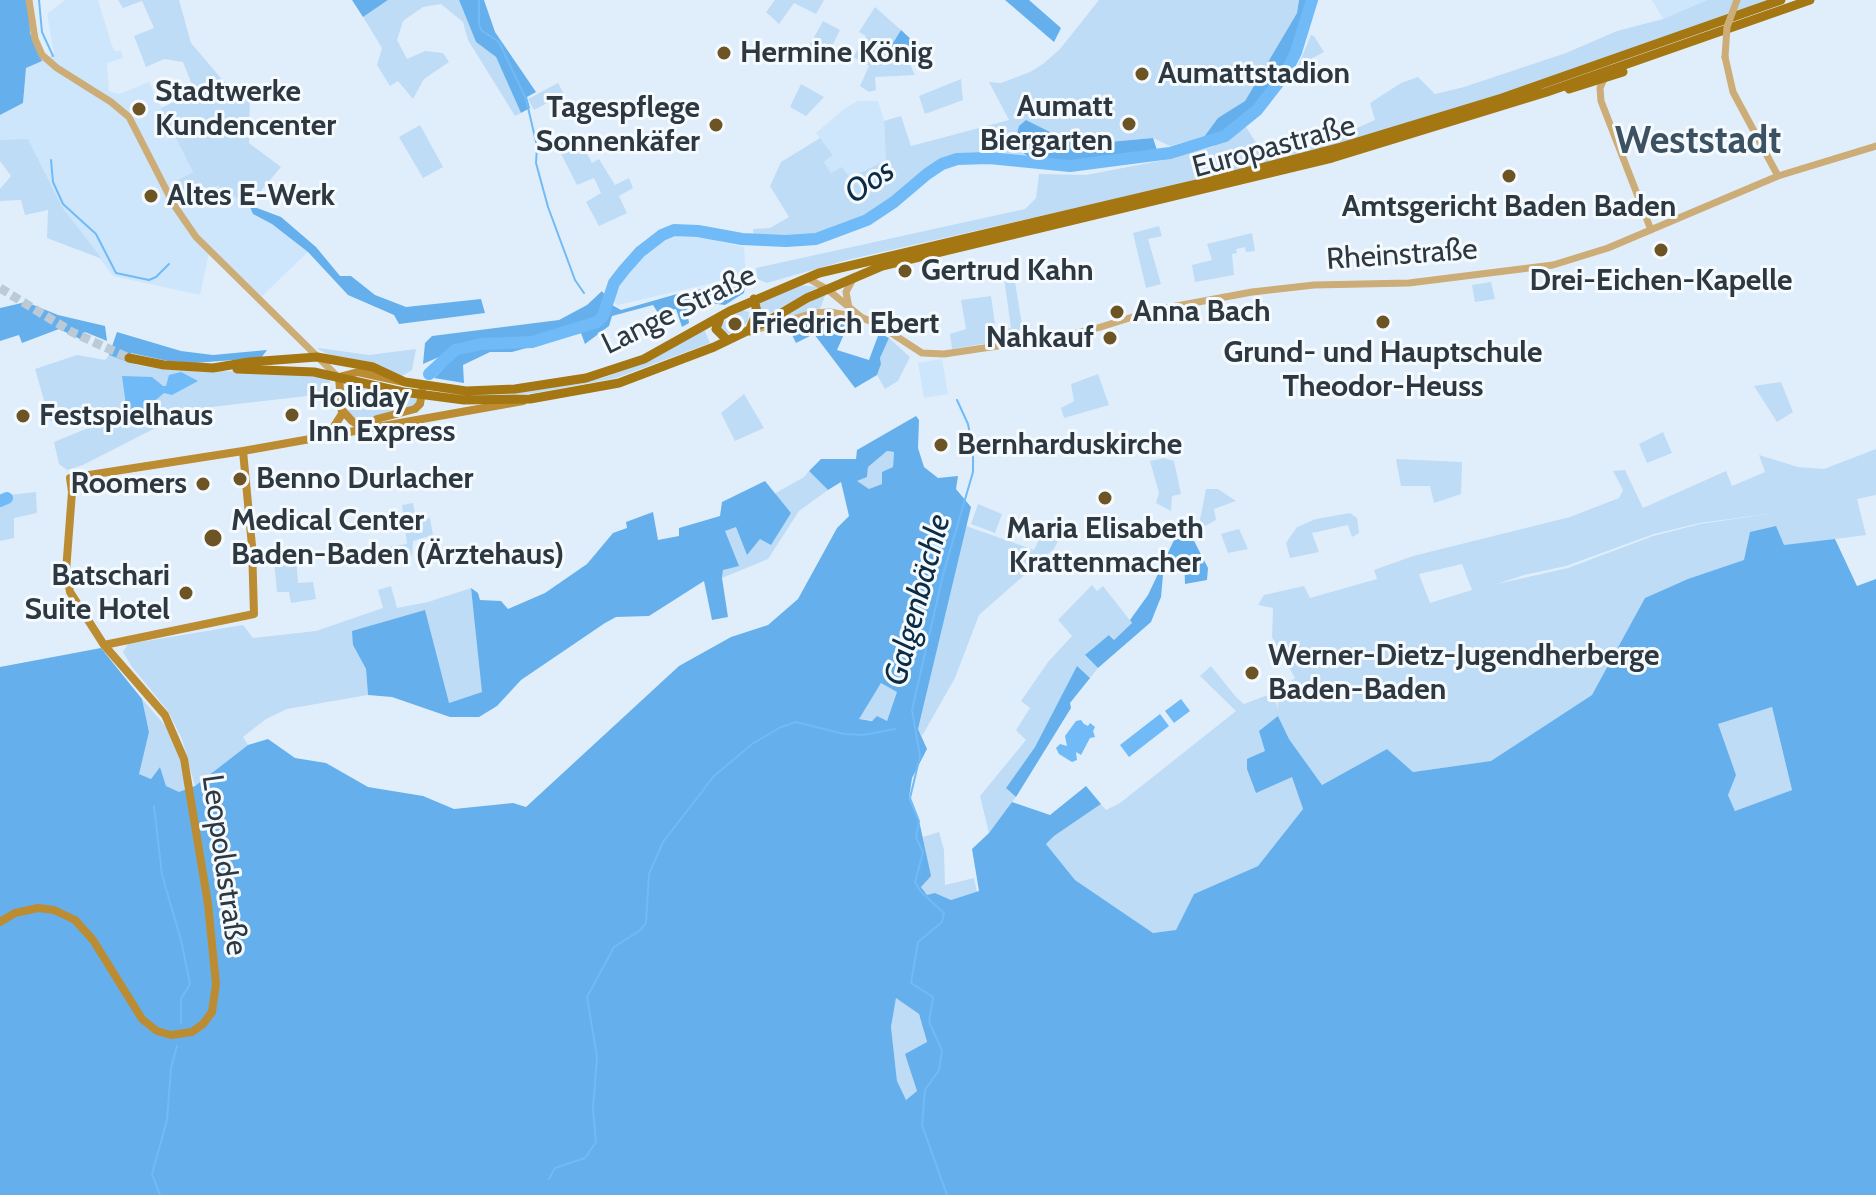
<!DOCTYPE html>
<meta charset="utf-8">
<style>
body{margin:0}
canvas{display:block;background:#e0eefb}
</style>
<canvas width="1876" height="1195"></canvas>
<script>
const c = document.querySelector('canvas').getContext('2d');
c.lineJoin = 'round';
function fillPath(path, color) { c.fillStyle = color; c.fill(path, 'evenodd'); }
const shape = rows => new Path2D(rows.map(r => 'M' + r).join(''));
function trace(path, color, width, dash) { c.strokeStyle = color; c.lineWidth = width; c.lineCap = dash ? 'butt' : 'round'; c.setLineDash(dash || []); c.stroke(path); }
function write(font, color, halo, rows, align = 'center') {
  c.font = font + ' Cabin,sans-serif'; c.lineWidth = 6; c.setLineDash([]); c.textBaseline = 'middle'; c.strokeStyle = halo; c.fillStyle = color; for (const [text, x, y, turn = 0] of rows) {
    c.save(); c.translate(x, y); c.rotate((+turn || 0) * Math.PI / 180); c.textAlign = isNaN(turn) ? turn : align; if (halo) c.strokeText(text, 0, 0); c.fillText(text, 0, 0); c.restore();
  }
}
fillPath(shape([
 [65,0,98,0,112,46,115,51,121,51,123,58,107,63,109,91,119,94,149,82,193,172,184,201,218,186,249,205,253,214,272,224,308,252,259,299,209,253,200,295,113,276,62,207,28,140,0,140,0,115,23,103,26,68,54,54,47,14],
 [1652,0,1707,0,1663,19],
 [858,101,878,101,884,121,886,160,850,178,831,173,824,162,833,155,816,133,845,108],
 [685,233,744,247,746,275,618,305,613,302,626,272,640,255,665,236],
 [942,359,948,394,924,398,918,363]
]), '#cee6fc');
fillPath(shape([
 [118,0,179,0,191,43,226,84,250,86,249,143,281,167,249,205,218,186,183,201,173,183,193,172,161,108,195,92,183,62,164,59,146,67,134,36,154,28,142,1,123,8],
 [388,0,459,0,476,42,496,57,521,113,515,116,468,40,463,22,441,4,423,7,403,21,397,40,407,59,425,51,443,53,449,62,424,79,413,99,398,81,390,86,377,65,382,48,363,17],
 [775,0,824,0,816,14,794,3,779,24,766,12],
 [1099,0,1299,0,1297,13,1245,101,1219,118,1204,137,1170,146,1153,138,1087,144,1060,137,1026,120,1014,146,1033,160,968,155,938,162,912,180,887,201,851,224,821,234,793,238,754,238,753,229,770,228,789,217,770,186,781,162,820,138,833,155,824,162,831,173,842,167,850,178,886,160,884,121,901,116,911,146,1009,120,989,82,1001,83,1030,72,1043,64,1060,49],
 [1707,0,1770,0,1498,96,1338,144,1181,184,847,260,767,283,757,279,756,268,1025,209,1036,198,1039,174,1086,175,1159,161,1212,147,1246,127,1261,150,1273,151,1328,123,1338,131,1348,132,1375,120,1370,103,1401,83,1418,77,1435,94,1464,87,1566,53,1617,31,1663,19],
 [875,7,901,30,891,48,907,58,915,75,875,77,876,90,869,92,860,86,869,66,853,57,866,36,859,32],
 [823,21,840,30,832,46,824,43,816,53,808,48],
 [1311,35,1314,36,1324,52,1298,66],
 [961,79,963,100,925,114,919,96],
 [558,83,564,94,534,110,528,99],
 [801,84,824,97,806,116,790,107],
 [420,125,443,167,423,178,399,137],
 [560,134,577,135,592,163,599,159,615,185,629,178,633,188,619,196,627,213,599,226,586,202,601,193,594,178,577,185,558,148,539,154,539,141],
 [28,139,62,207,102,259,47,238,48,210,25,215,21,200,0,201,0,189,11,176,0,161,0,140],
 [1159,226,1162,236,1148,239,1161,284,1146,288,1133,233],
 [1252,233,1255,251,1246,252,1245,247,1236,249,1237,253,1232,254,1234,275,1195,282,1192,265,1212,260,1207,244],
 [1014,276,1024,337,952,349,950,334,966,329,961,300,991,296,996,331,1011,328,1004,278],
 [1491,282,1495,299,1475,302,1472,285],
 [799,285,818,287,760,319,759,303],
 [826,293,820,309,787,317,787,315],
 [742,310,749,312,748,322,735,332,726,334,721,329,722,323],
 [704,329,710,343,616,378,535,393,495,397,455,396,567,385,603,378,644,363],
 [889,338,910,357,898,381,885,389,877,375,881,364,880,358],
 [319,348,369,355,416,349,412,370,402,376,372,363,327,354,318,349],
 [77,355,105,360,109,355,137,365,168,370,270,372,318,376,329,380,333,393,203,408,173,419,83,465,67,470,59,464,54,442,88,428,82,413,50,421,35,369],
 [1098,374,1109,405,1064,418,1061,408,1074,401,1071,384],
 [348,382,416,398,417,403,412,407,359,421,349,413,345,387],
 [1781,382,1793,412,1777,422,1754,386],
 [744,394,764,428,735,441,721,413],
 [1663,432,1672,453,1647,463,1639,444],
 [1876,449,1876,495,1857,499,1866,535,1835,539,1698,652,1589,697,1492,761,1413,772,1387,749,1322,785,1289,739,1278,716,1292,776,1303,809,1258,866,1194,894,1176,931,1153,933,1075,880,1046,844,1054,836,1101,804,1106,810,1120,803,1236,711,1200,676,1211,666,1236,697,1244,704,1273,693,1278,709,1277,692,1295,678,1272,637,1273,608,1258,605,1264,595,1304,586,1310,598,1377,579,1374,570,1413,556,1570,517,1619,498,1623,490,1613,471,1625,470,1643,508,1726,471,1732,486,1765,472,1759,455,1798,467,1824,469],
 [1775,513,1700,524,1653,536,1568,568,1497,584,1524,575,1566,566,1654,534,1700,523],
 [1462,564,1472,590,1430,603,1419,574],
 [887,451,894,452,893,467,882,484,869,489,856,481,867,477,868,467],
 [1164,458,1174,461,1181,494,1172,496,1171,511,1156,503,1159,493,1150,461],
 [1396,459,1462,462,1461,494,1434,503,1430,486,1401,486],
 [809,471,828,490,799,511,768,559,722,578,725,531,736,526,760,539,791,513,774,494,804,477],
 [1206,489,1218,489,1236,501,1214,509,1216,520,1198,530],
 [36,492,37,513,14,518,14,538,0,541,0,496],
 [413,503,416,520,430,518,433,535,413,541,412,556,392,563,388,547,407,544,402,505],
 [978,504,1002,514,995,533,971,524],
 [1350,513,1357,518,1359,533,1352,537,1348,525,1312,533,1319,552,1290,558,1286,543,1297,527,1316,519],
 [1047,523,1063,531,1054,549,979,615,955,678,922,736,918,729,966,526,1034,550],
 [1239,529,1248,549,1228,553,1221,534],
 [296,557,298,583,313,582,316,599,291,603,289,592,277,592,274,562],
 [1092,585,1097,591,1103,586,1132,623,1114,640,1110,635,1085,656,1098,668,1090,678,1077,667,1035,747,1006,788,1016,797,989,833,980,796,1026,740,1016,730,1030,708,1021,701,1048,662,1072,636,1058,620],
 [391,586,397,608,428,602,471,588,483,692,449,703,353,645,366,669,368,695,287,709,266,719,243,737,248,745,195,786,182,739,168,711,132,667,123,652,128,644,243,625,253,638,316,631,383,608,378,590],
 [881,683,898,691,887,721,858,719],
 [142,699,169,730,179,756,186,790,179,793,166,786,160,767,151,779,138,774,149,732],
 [1772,707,1792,790,1735,811,1728,795,1718,724],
 [939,832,944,850,945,885,974,878,977,892,951,900,935,893,927,896,921,886,930,876,923,837],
 [896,997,919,1014,927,1043,917,1091,905,1101,897,1081,891,1027]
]), '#bfdcf6');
fillPath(shape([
 [0,0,29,0,30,33,42,61,26,68,23,103,0,115],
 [352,0,388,0,363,17],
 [459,0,484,0,495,32,536,92,527,97,530,108,521,113,496,57,476,42],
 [1005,0,1029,0,1061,28,1054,42],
 [1299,0,1308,0,1292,50,1270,92,1247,117,1223,132,1204,137,1218,118,1245,101,1297,13],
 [901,30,915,43,907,58,890,48],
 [1026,120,1060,137,1087,144,1153,138,1157,150,1114,160,1069,163,1033,160,1014,146,1019,126],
 [249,205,281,217,316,247,340,276,351,276,375,295,406,307,481,299,485,313,399,324,394,315,348,295,308,252,272,224,253,214],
 [746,280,744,293,725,305,702,302,687,309,689,323,682,327,676,309,658,313,653,305,612,316,609,326,585,344,581,333,512,352,490,352,463,365,464,383,434,378,452,360,446,354,423,364,425,343,432,336,559,320,587,305,602,291,612,305,621,310,677,294],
 [26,302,58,315,105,326,107,341,85,332,80,339,59,329,22,343,19,335,0,341,0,308],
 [806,320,849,323,837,350,869,360,879,333,889,338,880,358,881,364,877,375,855,388,814,334,796,343,787,325],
 [117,332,181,351,213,355,267,350,261,358,194,363,168,361,131,353,128,362,109,355],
 [916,416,919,420,918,448,924,467,938,478,958,476,956,489,971,507,918,729,927,749,912,778,909,798,920,825,931,876,921,887,927,895,935,893,951,900,979,891,972,849,989,833,1012,802,1050,815,1086,786,1101,804,1054,836,1046,844,1075,880,1153,933,1176,930,1194,894,1258,866,1303,809,1292,777,1256,793,1247,769,1247,759,1265,751,1259,731,1278,716,1289,739,1322,785,1387,749,1413,772,1491,761,1592,695,1645,598,1688,579,1744,560,1750,532,1776,526,1784,545,1835,539,1857,586,1876,579,1876,1195,0,1195,0,667,101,648,142,699,149,732,139,774,151,779,160,767,166,786,179,792,195,786,248,745,268,739,295,758,326,763,368,787,423,796,454,809,513,803,526,807,679,666,731,637,768,625,798,599,837,528,849,516,841,482,828,490,809,471,821,459,856,459,857,450],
 [887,451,894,452,893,467,882,472,882,484,869,489,857,481,867,477,868,467],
 [881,683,897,692,887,721,877,716,872,721,859,719],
 [1772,707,1792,790,1735,811,1728,795,1736,775,1718,724],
 [896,998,919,1014,927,1042,905,1054,917,1091,906,1100,897,1081,891,1027],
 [765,481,791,513,771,545,760,539,747,555,736,527,725,531,739,566,723,570,722,578,728,617,712,620,704,581,649,616,616,617,605,623,521,680,497,706,479,717,450,717,392,697,368,695,366,669,353,645,352,631,425,610,449,703,482,692,471,588,478,593,480,600,501,601,508,609,545,593,587,564,613,533,627,528,626,522,653,512,658,540,679,536,679,528,720,516,722,502],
 [1191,535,1208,568,1207,580,1185,584,1184,556,1171,559,1163,575,1161,597,1151,622,1098,668,1085,655,1109,635,1114,640,1132,623,1130,620,1148,595,1174,540],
 [1077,666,1090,678,1070,703,1071,708,1016,797,1006,788,1035,747]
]), '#65b0ec');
fillPath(shape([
 [181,372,198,381,172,395,164,393,144,410,133,415,127,413,122,376,152,377,163,386,166,386,169,375],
 [1181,699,1190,711,1174,723,1165,711],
 [1160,714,1169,726,1129,757,1120,745],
 [1081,720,1084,724,1088,726,1090,723,1095,727,1093,731,1095,737,1090,738,1081,755,1076,752,1077,760,1072,762,1059,754,1056,748,1060,744,1067,746,1065,736,1076,721]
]), '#6fbaf7');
trace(shape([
 [39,0,42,32,53,56],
 [479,0,479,24,481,30,499,42,526,99,537,146,536,163,548,207,575,280,584,293],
 [51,160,53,182,63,204,96,234,116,273,149,280,156,277,169,264],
 [154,806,162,875,181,940,190,984,181,999,181,1023],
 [549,1179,555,1168,585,1158,596,1142,593,1109,597,1057,587,997,614,947,639,931,646,923,649,874,663,842,714,776,752,744,781,727,796,722,844,734,863,735,895,729],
 [160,1195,152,1174,167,1120,171,1068,177,1046],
 [947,1195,922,1125,925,1090,939,1070,942,1050,929,1022,933,997,911,983,918,942,942,922,944,913,921,892,915,882,923,852,916,838,919,821,910,798,920,756,912,710,943,575,973,472,973,451,968,424,957,400]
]), '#6fbaf7', 2);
trace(shape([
 [429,374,455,350,481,344,532,342,597,322,603,316,614,283,624,270,640,252,662,235,674,230,698,231,742,239,786,241,816,239,867,220,894,202,927,174,942,164,957,159,989,158,1070,166,1170,153,1225,136,1257,110,1285,74,1296,52,1312,0],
 [0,501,7,498]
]), '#6fbaf7', 12);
trace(shape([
 [0,288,72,332,129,358]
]), '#bccad6', 9, [9, 4.5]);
trace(shape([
 [29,0,35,39,42,55,57,68,111,102,129,117,174,205,196,237,338,377],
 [1725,57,1733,92,1778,176],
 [1604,79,1600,88,1601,101,1651,230],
 [807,278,827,289,861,317],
 [849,308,846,292,854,277],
 [755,330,813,313,830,312,863,318,879,325,922,353,944,354,1058,337,1091,330,1155,310,1252,292,1314,285,1409,283,1553,265,1608,248,1778,176,1876,146]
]), '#ccad77', 7);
trace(shape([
 [342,410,352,421,364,429],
 [365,428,377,419,415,409,420,404,422,391],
 [322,435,333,428,342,414,339,377,358,372,404,382],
 [104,645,254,614,252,546,243,451],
 [0,922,15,913,38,908,54,910,75,920,93,940,142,1019,157,1031,171,1035,192,1032,203,1024,212,1012,216,984,208,904,184,759,165,715,104,645,70,592,66,571,72,492,70,478,243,451,523,401]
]), '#bb8c31', 8);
trace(shape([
 [1569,89,1623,72],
 [720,318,716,329,727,340],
 [749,331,757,312,754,299],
 [129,358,164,365,213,368,249,362,317,357,373,367,405,382,466,391,515,389,586,378,644,359,730,311,819,273,1214,180,1341,147,1502,98,1781,0],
 [237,369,314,372,403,392,464,400,530,399,619,383,714,347,768,321,807,298,882,266,1332,158,1547,92,1810,0]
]), '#a57712', 9);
trace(shape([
 [1725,57,1727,27,1737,0]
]), '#ccad77', 7);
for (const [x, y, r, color] of [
 [724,53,8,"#6d5425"],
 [1142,74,8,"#6d5425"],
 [139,109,8,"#6d5425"],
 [1129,124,8,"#6d5425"],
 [716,125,8,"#6d5425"],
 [1509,176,8,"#6d5425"],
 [151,196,8,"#6d5425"],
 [1661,250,8,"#6d5425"],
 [905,271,8,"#6d5425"],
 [1117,312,8,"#6d5425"],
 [1383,322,8,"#6d5425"],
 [735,324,8,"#6d5425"],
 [1110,338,8,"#6d5425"],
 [292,415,8,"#6d5425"],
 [23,416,8,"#6d5425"],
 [941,445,8,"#6d5425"],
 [240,479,8,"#6d5425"],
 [203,484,8,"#6d5425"],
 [1105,498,8,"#6d5425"],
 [213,538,10,"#6d5425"],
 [186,593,8,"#6d5425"],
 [1252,673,8,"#6d5425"]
]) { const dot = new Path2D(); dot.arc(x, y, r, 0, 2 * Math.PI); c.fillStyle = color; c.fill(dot); trace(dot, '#f5faff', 3); }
write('bold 30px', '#2e3840', '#f5faff', [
 ["Hermine König",740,53],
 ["Aumattstadion",1158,74],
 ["Stadtwerke",155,92],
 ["Kundencenter",155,126],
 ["Aumatt",1113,107,"right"],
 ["Biergarten",1113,141,"right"],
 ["Tagespflege",700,108,"right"],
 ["Sonnenkäfer",700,142,"right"],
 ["Altes E-Werk",167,196],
 ["Amtsgericht Baden Baden",1509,207,"center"],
 ["Gertrud Kahn",921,271],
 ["Drei-Eichen-Kapelle",1661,281,"center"],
 ["Anna Bach",1133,312],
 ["Friedrich Ebert",751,324],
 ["Nahkauf",1094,338,"right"],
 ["Grund- und Hauptschule",1383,353,"center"],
 ["Theodor-Heuss",1383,387,"center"],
 ["Holiday",308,398],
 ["Inn Express",308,432],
 ["Festspielhaus",39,416],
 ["Bernharduskirche",957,445],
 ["Benno Durlacher",256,479],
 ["Roomers",187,484,"right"],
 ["Medical Center",231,521],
 ["Baden-Baden (Ärztehaus)",231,555],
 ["Maria Elisabeth",1105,529,"center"],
 ["Krattenmacher",1105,563,"center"],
 ["Batschari",170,576,"right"],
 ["Suite Hotel",170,610,"right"],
 ["Werner-Dietz-Jugendherberge",1268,656],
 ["Baden-Baden",1268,690]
], 'left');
write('30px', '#2e3840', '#f5faff', [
 ["Europastraße",1274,147,-15],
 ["Rheinstraße",1402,255,-4],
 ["Lange Straße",679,310,-26],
 ["Leopoldstraße",224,865,82]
]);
write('italic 32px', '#0b2c44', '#f5faff', [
 ["Oos",870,182,-34],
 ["Galgenbächle",918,600,-75]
]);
write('bold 38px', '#3c5162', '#f5faff', [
 ["Weststadt",1698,142]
]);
</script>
